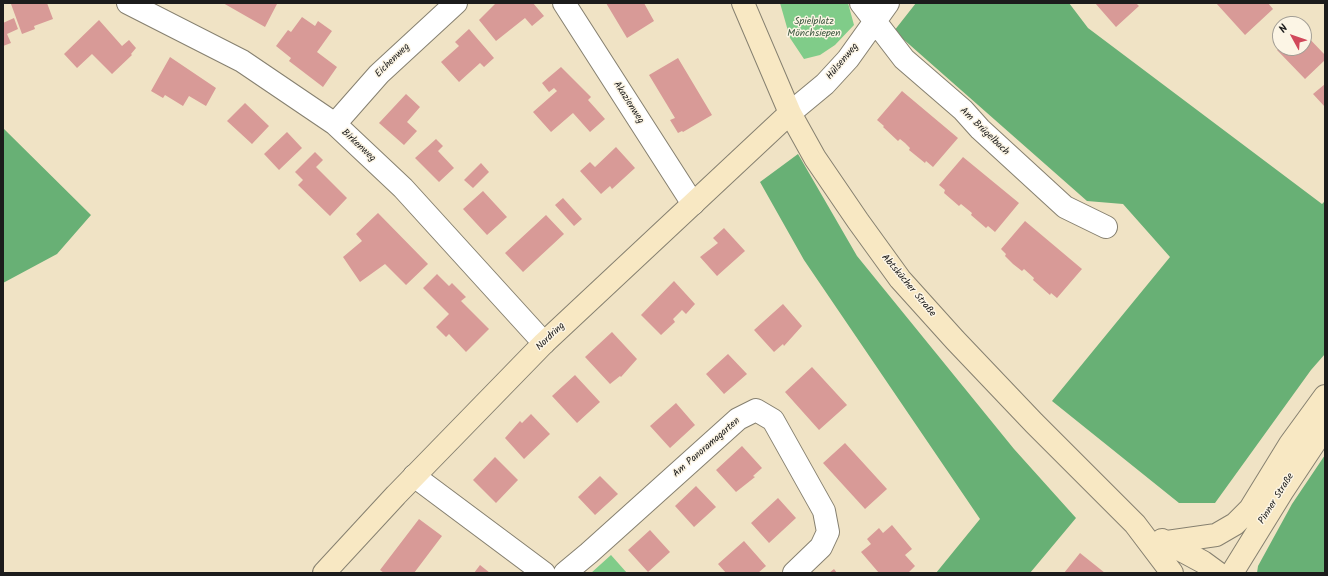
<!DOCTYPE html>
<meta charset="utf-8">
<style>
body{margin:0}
#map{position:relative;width:1328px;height:576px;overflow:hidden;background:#f0e3c5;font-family:Kalam,sans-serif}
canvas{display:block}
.frame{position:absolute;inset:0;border:4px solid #1c1c1c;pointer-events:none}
.north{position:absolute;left:1272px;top:16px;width:40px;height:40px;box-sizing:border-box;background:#fcf5e5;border:1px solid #a29e95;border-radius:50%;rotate:310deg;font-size:11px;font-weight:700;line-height:16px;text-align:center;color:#1c1c1c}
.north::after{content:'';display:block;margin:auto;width:14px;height:18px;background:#d1495b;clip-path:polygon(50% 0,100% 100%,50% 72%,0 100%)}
</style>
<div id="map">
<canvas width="1328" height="576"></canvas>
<div class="frame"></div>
<div class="north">N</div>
</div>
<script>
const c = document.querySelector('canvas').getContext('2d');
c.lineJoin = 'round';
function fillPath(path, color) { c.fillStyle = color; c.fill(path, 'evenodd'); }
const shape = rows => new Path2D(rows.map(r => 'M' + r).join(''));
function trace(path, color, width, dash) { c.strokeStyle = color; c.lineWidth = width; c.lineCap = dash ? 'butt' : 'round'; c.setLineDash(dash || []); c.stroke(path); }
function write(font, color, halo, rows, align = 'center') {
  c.font = font + ' Kalam,sans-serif'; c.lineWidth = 3; c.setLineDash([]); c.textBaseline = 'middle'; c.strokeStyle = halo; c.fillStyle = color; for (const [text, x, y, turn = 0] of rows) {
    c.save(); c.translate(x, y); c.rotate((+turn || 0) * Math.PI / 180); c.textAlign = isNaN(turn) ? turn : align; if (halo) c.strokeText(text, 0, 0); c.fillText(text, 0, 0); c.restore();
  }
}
fillPath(shape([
 [780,3,848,3,854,25,835,45,820,55,804,59,790,38],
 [611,555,627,573,591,573]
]), '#80cc89');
fillPath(shape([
 [916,3,1069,3,1088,28,1322,204,1325,201,1325,354,1311,370,1215,503,1179,503,1052,401,1170,257,1123,204,1087,201,894,31],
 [3,128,91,215,57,254,3,283],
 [798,154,857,256,1014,449,1076,518,1030,573,936,573,980,519,804,260,760,182],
 [1325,455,1325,573,1257,573,1258,566,1292,504]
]), '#68b075');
fillPath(shape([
 [12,3,47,3,53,19,34,26,35,29,22,34,11,4],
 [223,3,274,3,277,4,265,27],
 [496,3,533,3,544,16,532,26,525,18,496,41,479,20],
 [606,3,644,3,654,21,627,38],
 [1095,3,1136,3,1139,6,1116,27],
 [1216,3,1268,3,1273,9,1245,35],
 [302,17,315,26,318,21,332,31,317,52,337,67,323,87,289,61,291,58,276,46,288,30,291,32],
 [14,18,18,29,7,34,11,43,3,46,3,23],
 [99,20,122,46,129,40,136,48,131,54,132,55,112,74,92,54,77,68,64,54],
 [469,29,494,58,484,67,480,63,459,82,441,62,459,46,455,42],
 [1304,33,1325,55,1325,60,1305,79,1277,50,1280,47,1304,48],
 [170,57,216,88,206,106,189,96,183,106,165,95,163,98,151,91],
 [678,58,712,115,683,132,682,131,678,133,670,120,675,118,649,75],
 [561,67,591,97,588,100,605,119,590,132,573,113,551,132,533,112,557,91,554,88,549,92,542,83],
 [1325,84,1325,107,1313,94],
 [902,91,958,138,933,167,926,161,925,163,909,150,910,148,905,143,900,139,898,141,883,127,884,126,877,120],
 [406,94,420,107,407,122,417,131,404,145,379,123],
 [245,103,269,126,252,144,227,121],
 [287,132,302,148,279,170,264,154],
 [436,139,443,146,438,151,454,168,439,182,415,158],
 [616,147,635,168,612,189,610,186,601,194,580,171,590,162,595,167],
 [315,152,323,160,316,167,347,198,330,216,298,185,303,180,295,172],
 [963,157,1019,203,995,232,988,226,986,228,971,215,972,213,961,204,959,206,944,193,945,190,939,185],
 [481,163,489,172,473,188,464,180],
 [483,191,507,217,487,235,463,209],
 [563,198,582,219,574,226,555,205],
 [378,213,428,264,406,285,385,264,360,282,343,257,362,241,356,234],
 [546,215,564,234,523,272,505,253],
 [1025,221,1082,269,1057,298,1051,293,1050,295,1033,280,1034,278,1024,269,1022,271,1013,264,1005,256,1006,254,1001,249],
 [724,228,745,251,717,276,700,257,718,243,713,238],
 [437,274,449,286,452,283,466,297,461,301,489,329,466,352,449,334,446,337,436,327,449,314,423,288],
 [674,281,695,304,686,314,682,310,673,319,675,322,661,335,641,315],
 [783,304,802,326,784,346,783,344,774,352,754,330],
 [612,332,637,359,621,377,620,376,610,384,585,357],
 [728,354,747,374,724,394,706,374],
 [812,367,847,405,819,430,785,392],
 [575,375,600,402,577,423,552,396],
 [676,403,695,425,670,448,650,426],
 [531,414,550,434,524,459,505,438,520,421,522,423],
 [845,443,887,489,865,509,823,463],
 [742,446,762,468,753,476,755,477,736,492,716,470],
 [495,457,518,480,496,503,473,480],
 [600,476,618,494,595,515,578,497],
 [696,486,716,507,694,527,675,506],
 [778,498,796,518,769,543,751,523],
 [419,519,442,536,414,573,384,573,380,570],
 [892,525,912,549,905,555,915,566,908,573,879,573,861,552,871,544,867,539,879,528,883,533],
 [650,530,670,552,648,572,628,550],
 [744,541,766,566,758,573,726,573,718,564],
 [1080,553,1105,573,1064,573],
 [480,565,490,573,474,573],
 [834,569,837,573,829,573]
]), '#d89a97');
const street = shape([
 [128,3,242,61,335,124,403,188,544,343],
 [564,3,693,204],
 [861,3,904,59,963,110,980,129,1065,207,1106,227],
 [790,113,825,84,848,59,888,3],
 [335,124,379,74,456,3],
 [414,476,544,573],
 [565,573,589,553,738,419,756,410,773,420,824,511,828,532,821,547,794,573]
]);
const secondary = shape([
 [743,3,790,113,815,158,858,221,900,279,955,340,1034,423,1135,524,1172,573],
 [1162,540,1203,562,1218,573],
 [1167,542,1216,535,1235,524,1250,509,1290,444,1325,396],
 [324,573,396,495,544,343,790,113],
 [1232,573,1282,492,1325,427]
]);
trace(street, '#868070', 24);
trace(secondary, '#868070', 24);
trace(street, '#fff', 22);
trace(secondary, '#f8e8c3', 22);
write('10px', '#3f5a42', '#fcf5e5', [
 ["Spielplatz",814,22],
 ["Mönchsiepen",814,34]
]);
write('10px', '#1c1c1c', '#fcf5e5', [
 ["Eichenweg",393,61,-44],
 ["Hülsenweg",843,62,-50],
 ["Akazienweg",628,103,57],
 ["Am Brügelbach",984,132,44],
 ["Birkenweg",358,146,43],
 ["Abtskücher Straße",908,286,50],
 ["Nordring",551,337,-44],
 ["Am Panoramagarten",707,448,-41],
 ["Pinner Straße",1277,499,-58]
]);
</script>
